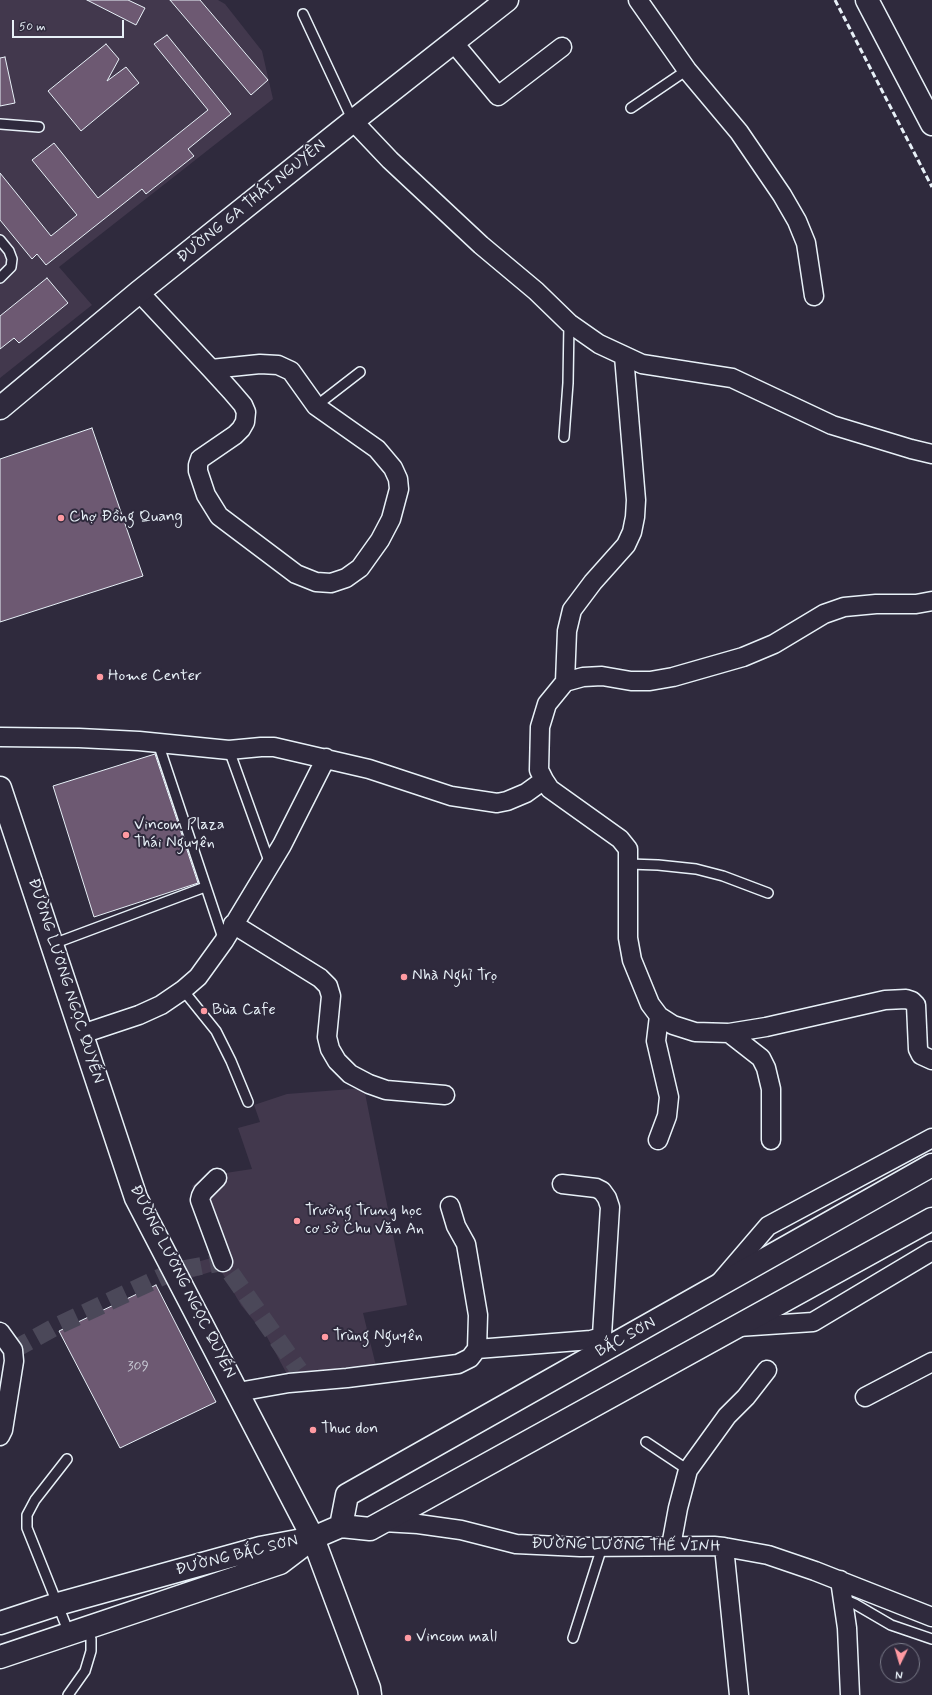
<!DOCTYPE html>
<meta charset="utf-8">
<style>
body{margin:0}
#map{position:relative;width:932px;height:1695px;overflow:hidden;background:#2f2a3d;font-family:Mynerve,sans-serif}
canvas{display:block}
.north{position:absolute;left:880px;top:1643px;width:40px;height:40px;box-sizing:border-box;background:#2f2a3d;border:1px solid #797a88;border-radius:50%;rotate:185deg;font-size:11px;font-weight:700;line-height:16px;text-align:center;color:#e8f1f8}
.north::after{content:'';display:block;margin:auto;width:14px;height:18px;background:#ff9aa2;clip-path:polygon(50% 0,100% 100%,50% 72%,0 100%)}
.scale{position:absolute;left:12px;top:20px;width:112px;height:18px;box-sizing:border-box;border:2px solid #e8f1f8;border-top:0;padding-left:5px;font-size:12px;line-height:14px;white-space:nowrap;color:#e8f1f8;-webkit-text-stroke:3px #2f2a3d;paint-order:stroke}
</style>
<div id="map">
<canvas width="932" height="1695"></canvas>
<div class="north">N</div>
<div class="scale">50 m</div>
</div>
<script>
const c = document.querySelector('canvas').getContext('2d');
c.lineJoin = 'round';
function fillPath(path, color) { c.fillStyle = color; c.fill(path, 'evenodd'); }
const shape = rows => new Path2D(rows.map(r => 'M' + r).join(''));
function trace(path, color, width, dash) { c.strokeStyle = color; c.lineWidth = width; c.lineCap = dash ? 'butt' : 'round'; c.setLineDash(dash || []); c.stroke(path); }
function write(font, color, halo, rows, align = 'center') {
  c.font = font + ' Mynerve,sans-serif'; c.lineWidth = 4; c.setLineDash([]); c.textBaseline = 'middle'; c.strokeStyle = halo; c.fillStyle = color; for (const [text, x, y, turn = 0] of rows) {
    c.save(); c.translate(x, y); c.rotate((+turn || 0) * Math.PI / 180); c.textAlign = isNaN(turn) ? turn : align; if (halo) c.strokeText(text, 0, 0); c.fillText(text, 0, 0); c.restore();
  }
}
fillPath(shape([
 [0,0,218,0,225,4,262,51,273,99,59,267,92,305,0,378],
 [364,1088,407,1305,363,1313,376,1366,288,1376,267,1337,241,1305,220,1269,191,1278,186,1265,215,1257,192,1186,203,1178,219,1174,252,1169,238,1128,260,1122,254,1105,287,1094]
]), '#42384d');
const building = shape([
 [87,0,128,0,145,8,136,25,87,0],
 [170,0,200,0,268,80,251,95,170,0],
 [167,35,231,114,188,149,194,156,146,194,142,189,46,265,37,254,32,259,0,220,0,173,51,236,77,215,32,160,54,143,98,198,208,110,154,44,167,35],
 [106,44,119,59,107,81,126,67,139,83,81,131,48,91,106,44],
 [5,57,15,103,0,106,0,58,5,57],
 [47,278,68,303,19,343,14,338,0,349,0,316,47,278],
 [92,428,143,576,0,622,0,459,92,428],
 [155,754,198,883,94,917,53,786,155,754],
 [156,1285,216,1402,120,1448,59,1331,156,1285]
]);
fillPath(building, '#6d5972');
trace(building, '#e8f1f8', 1);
trace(shape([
 [13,1350,55,1327,174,1271,223,1262,299,1370]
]), '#4b4859', 18, [18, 9]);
const lane = shape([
 [303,14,353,121],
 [631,108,687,70],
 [0,124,39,127],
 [0,240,9,251,12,259,11,267,0,278],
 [316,406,360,372],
 [564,437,568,383,569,323],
 [158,743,224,941],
 [229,750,270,864],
 [629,864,658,865,696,869,723,876,768,893],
 [53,944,205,887],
 [183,990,216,1031,231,1061,248,1102],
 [646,1442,688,1470],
 [67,1459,35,1500,27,1515,27,1528,69,1633],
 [843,1599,855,1604,891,1625,932,1639],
 [573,1638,602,1547],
 [68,1695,85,1671,91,1651,91,1639,86,1628]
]);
const street = shape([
 [638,0,687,70,739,132,782,195,797,221,806,243,814,296],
 [453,42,498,96,562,47],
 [353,121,390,160,481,245,536,291,569,323,599,344,642,364,732,378,832,425,911,449,932,454],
 [139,292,211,369,231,391,243,405,246,412,245,422,241,429,235,435,200,459,198,465,198,471,206,495,219,516,296,574,316,582,331,583,346,578,360,568,380,540,391,519,399,489,398,479,393,468,377,449,316,406,291,371,278,365,260,364,211,369],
 [932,601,916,604,876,604,844,607,824,614,774,644,743,657,673,677,650,681,631,681,602,676,583,677,565,682,547,704,540,727,539,770,544,780,550,789,620,839,628,849,628,938,632,960,650,1004,659,1016,673,1025,695,1032,729,1033,766,1027,885,1000,906,999,912,1001,916,1005,918,1049,921,1055,932,1060],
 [565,682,567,631,572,610,593,582,626,545,632,532,635,517,636,500,624,356],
 [0,737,79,738,139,741,229,750,261,747,274,747,369,769,451,796,497,803,507,801,526,793,544,780],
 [233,924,320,978,328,986,331,996,327,1037,330,1049,337,1061,350,1074,369,1084,386,1090,445,1095],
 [729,1033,761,1058,766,1068,771,1089,771,1140],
 [82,1034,139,1015,161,1005,183,990,198,977,224,941,282,845,326,758],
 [658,1140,667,1116,669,1097,656,1041,659,1016],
 [217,1178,203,1192,201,1196,200,1200,223,1262],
 [720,1282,768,1226,932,1138],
 [738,1327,813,1322,932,1251],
 [0,1332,13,1350,14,1361,3,1430,0,1436],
 [477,1349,591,1340,598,1338,602,1335,610,1207,607,1198,602,1191,596,1188,562,1184],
 [238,1392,289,1383,347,1378,458,1364,470,1358,477,1349,478,1315,466,1244,456,1226,450,1206],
 [865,1397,932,1362],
 [383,1522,418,1524,461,1530,516,1544,580,1547,714,1546,724,1547,768,1555,815,1571,932,1617],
 [671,1546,678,1508,688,1470,727,1416,746,1397,767,1370],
 [724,1547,739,1695],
 [840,1580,847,1628,850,1695]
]);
const secondary = shape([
 [867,0,932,124],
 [0,408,139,292,353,121,507,0],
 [0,788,136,1198,313,1538,369,1688,370,1695],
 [341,1526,347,1495,932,1165],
 [0,1623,58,1604,260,1548,313,1538,341,1526,370,1529,932,1219],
 [0,1657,280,1563,309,1541]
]);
trace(lane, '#e8f1f8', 12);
trace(street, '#e8f1f8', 21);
trace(secondary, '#e8f1f8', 25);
trace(lane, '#2f2a3d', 9);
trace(street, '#2f2a3d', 18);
trace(secondary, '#2f2a3d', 22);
trace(shape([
 [835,0,932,187]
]), '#e8f1f8', 3, [6, 3]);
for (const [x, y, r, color] of [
 [61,518,4,"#ff9aa2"],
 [100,677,4,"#ff9aa2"],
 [126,835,4,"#ff9aa2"],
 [404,977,4,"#ff9aa2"],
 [204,1011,4,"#ff9aa2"],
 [297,1221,4,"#ff9aa2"],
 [325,1337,4,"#ff9aa2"],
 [313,1430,4,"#ff9aa2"],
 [408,1638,4,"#ff9aa2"]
]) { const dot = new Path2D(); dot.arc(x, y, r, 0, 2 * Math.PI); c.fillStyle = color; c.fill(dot); trace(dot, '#2f2a3d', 1.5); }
write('14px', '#c9cbd6', null, [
 ["309",138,1367]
]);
write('16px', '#e8f1f8', '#2f2a3d', [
 ["ĐƯỜNG GA THÁI NGUYÊN",252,202,-39],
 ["ĐƯỜNG LƯƠNG NGỌC QUYẾN",65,981,72],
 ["ĐƯỜNG LƯƠNG NGỌC QUYẾN",182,1282,63],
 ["BẮC SƠN",626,1338,-29],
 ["ĐƯỜNG LƯƠNG THẾ VINH",626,1546,1],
 ["ĐƯỜNG BẮC SƠN",237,1556,-14]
]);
write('16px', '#e8f1f8', '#2f2a3d', [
 ["Chợ Đồng Quang",69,518],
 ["Home Center",108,677],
 ["Vincom Plaza",134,826],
 ["Thái Nguyên",134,844],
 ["Nhà Nghỉ Trọ",412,977],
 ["Bùa Cafe",212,1011],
 ["Trường Trung học",305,1212],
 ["cơ sở Chu Văn An",305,1230],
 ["Trùng Nguyên",333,1337],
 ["Thuc don",321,1430],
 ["Vincom mall",416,1638]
], 'left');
</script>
